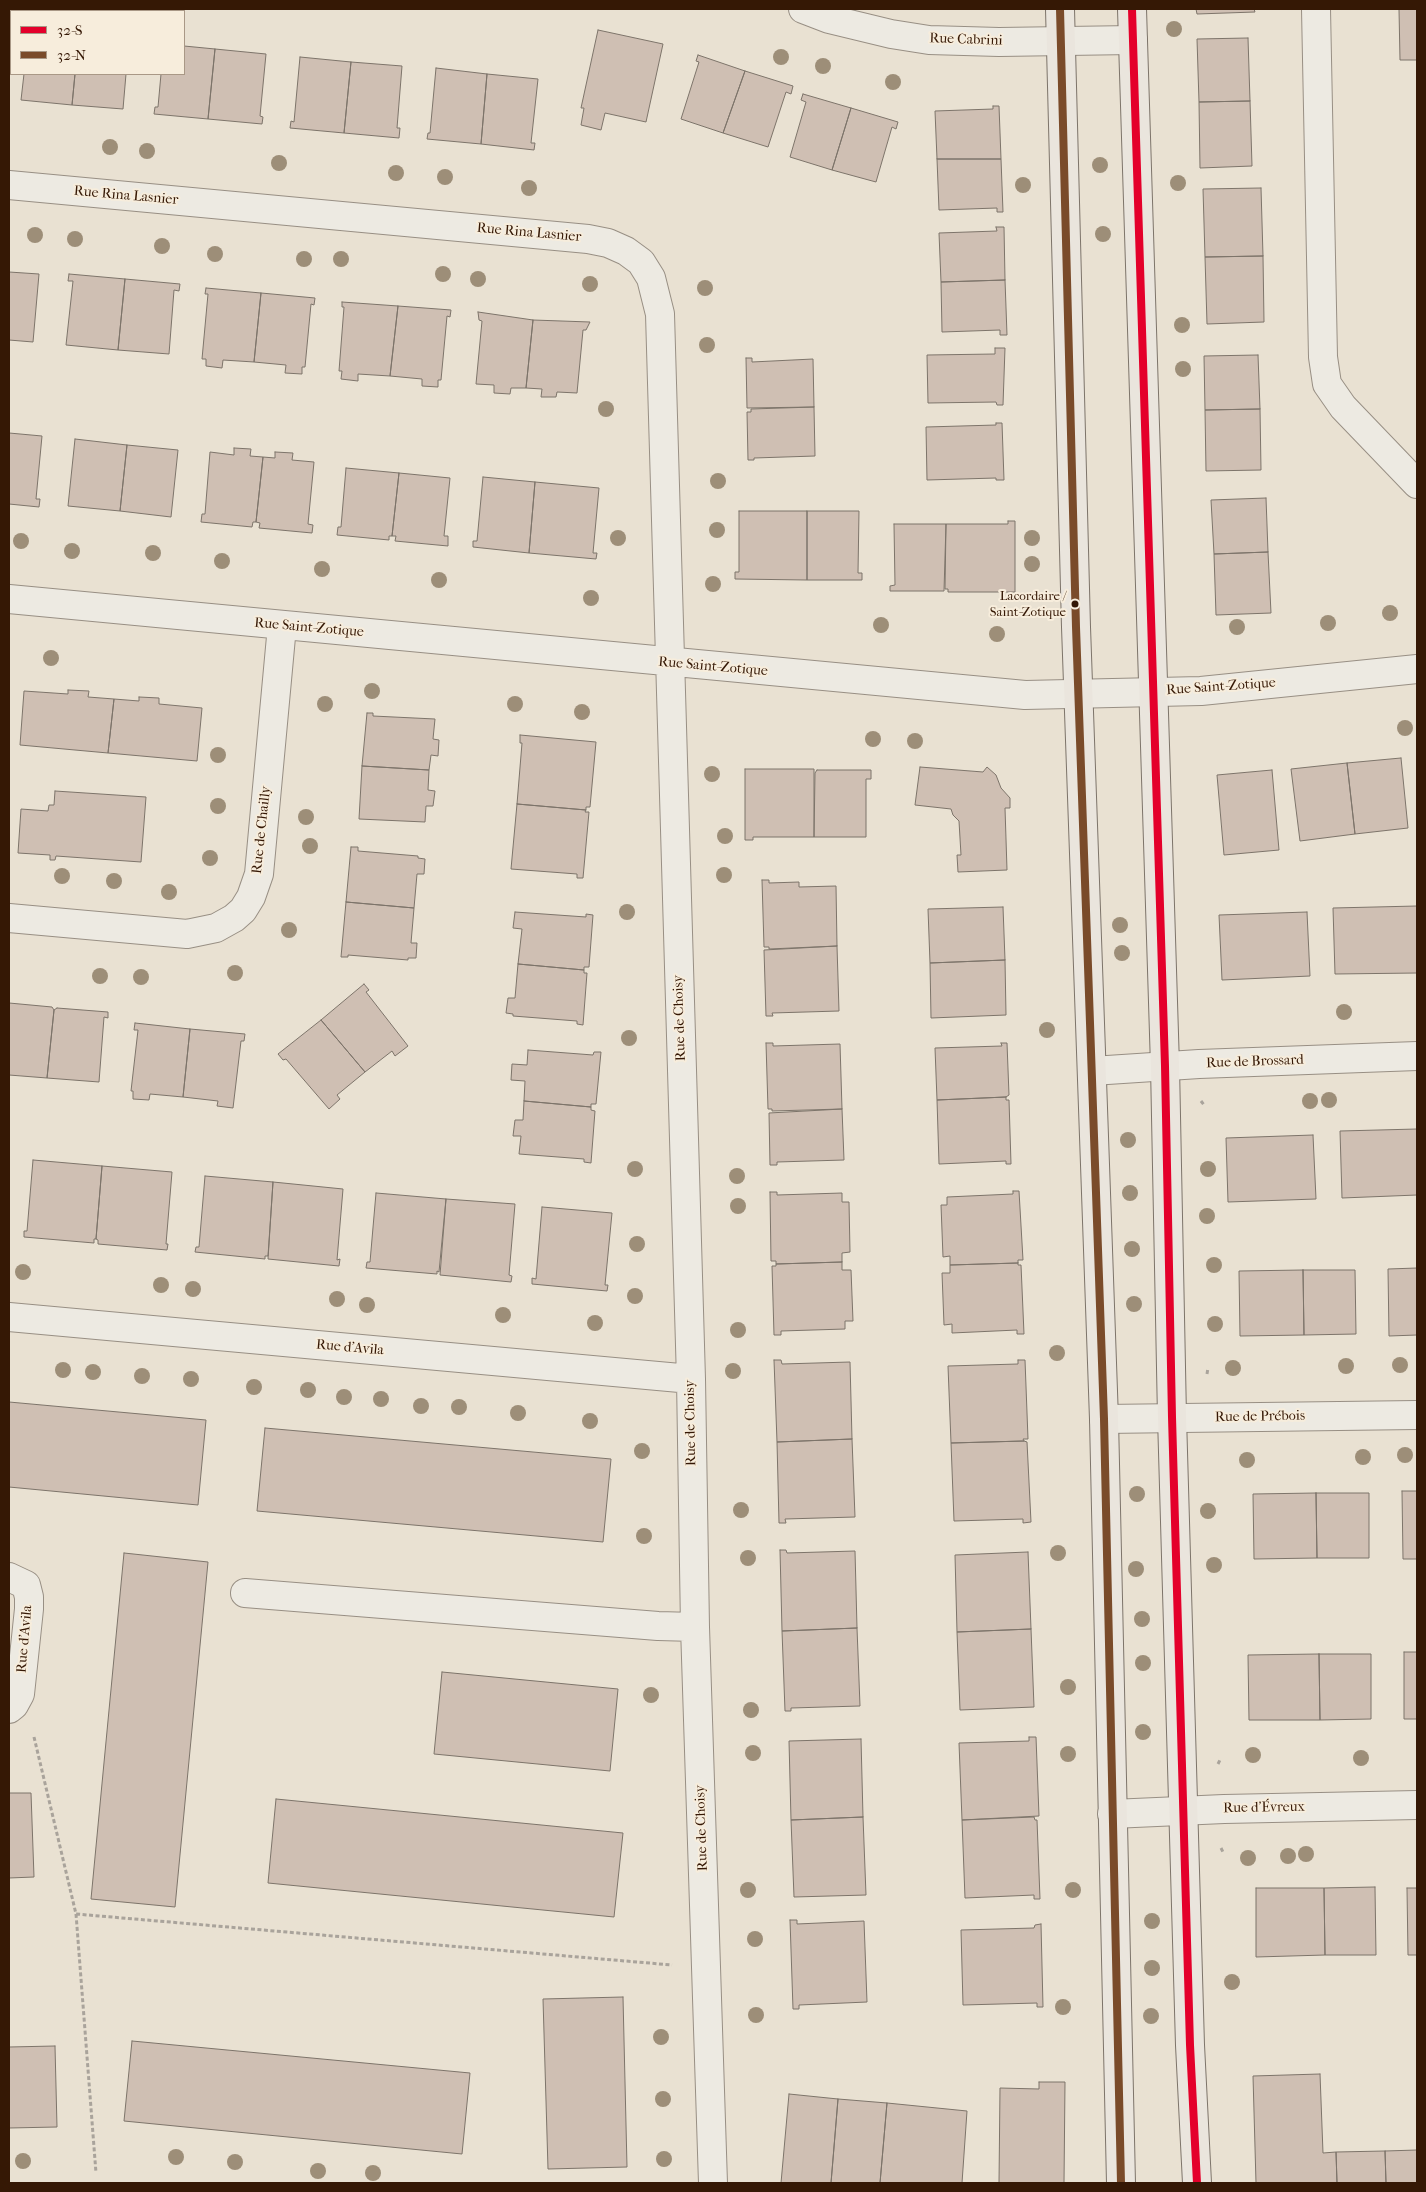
<!DOCTYPE html>
<meta charset="utf-8">
<style>
body{margin:0}
#map{position:relative;width:1426px;height:2192px;overflow:hidden;background:#e9e1d2;font-family:"IM FELL French Canon",serif}
canvas{display:block}
.frame{position:absolute;inset:0;border:10px solid #351805;pointer-events:none}
.legend{position:absolute;left:10px;top:10px;width:175px;height:65px;box-sizing:border-box;background:#f7eddc;border:1px solid #a99886;margin:0;padding:6px 9px;list-style:none;font-size:15px;color:#351805}
.legend li{display:flex;align-items:center;gap:10px;height:25px}
.legend b{width:25px;border:1px solid #a99886}
</style>
<div id="map">
<canvas width="1426" height="2192"></canvas>
<div class="frame"></div>
<ul class="legend">
<li><b style="height:6px;background:#e4002b"></b>32-S</li>
<li><b style="height:6px;background:#7a4b2a"></b>32-N</li>
</ul>
</div>
<script>
const c = document.querySelector('canvas').getContext('2d');
c.lineJoin = 'round';
function fillPath(path, color) { c.fillStyle = color; c.fill(path, 'evenodd'); }
const shape = rows => new Path2D(rows.map(r => 'M' + r).join(''));
function trace(path, color, width, dash) { c.strokeStyle = color; c.lineWidth = width; c.lineCap = dash ? 'butt' : 'round'; c.setLineDash(dash || []); c.stroke(path); }
function write(font, color, halo, rows, align = 'center') {
  c.font = font + ' "IM FELL French Canon",serif'; c.lineWidth = 4; c.setLineDash([]); c.textBaseline = 'middle'; c.strokeStyle = halo; c.fillStyle = color; for (const [text, x, y, turn = 0] of rows) {
    c.save(); c.translate(x, y); c.rotate((+turn || 0) * Math.PI / 180); c.textAlign = isNaN(turn) ? turn : align; if (halo) c.strokeText(text, 0, 0); c.fillText(text, 0, 0); c.restore();
  }
}
const building = shape([
 [1196,9,1254,9,1255,12,1197,14,1196,9],
 [1399,9,1417,9,1417,60,1400,60,1399,9],
 [598,30,663,44,646,122,605,113,601,130,581,125,584,108,581,108,598,30],
 [1248,38,1250,101,1199,102,1197,39,1248,38],
 [184,46,215,49,208,119,154,114,155,107,158,107,161,74,184,74,184,46],
 [215,49,266,54,260,116,263,117,262,124,208,119,215,49],
 [698,55,745,71,723,133,681,119,699,62,696,61,698,55],
 [300,57,351,62,344,133,290,128,291,121,294,122,300,57],
 [351,62,402,66,397,128,400,128,399,138,344,133,351,62],
 [436,68,487,74,481,144,427,139,428,133,430,133,436,68],
 [745,71,793,86,791,94,786,92,768,147,723,133,745,71],
 [24,74,75,74,72,105,21,100,24,74],
 [75,74,126,74,123,109,72,105,75,74],
 [487,74,538,79,531,143,535,143,534,150,481,144,487,74],
 [803,94,851,108,832,170,790,157,806,102,801,100,803,94],
 [1250,101,1252,166,1200,168,1199,102,1250,101],
 [993,106,999,106,1001,159,937,159,935,111,993,109,993,106],
 [851,108,898,122,896,129,892,127,876,182,832,170,851,108],
 [937,159,1001,159,1003,212,997,212,997,208,939,210,937,159],
 [1261,188,1263,256,1205,257,1203,189,1261,188],
 [996,227,1004,227,1005,280,941,282,939,233,997,231,996,227],
 [1263,256,1264,322,1207,324,1205,257,1263,256],
 [9,272,39,274,33,342,9,340,9,272],
 [69,274,125,279,118,350,66,345,73,281,68,281,69,274],
 [125,279,180,284,179,291,174,290,169,354,118,350,125,279],
 [1005,280,1007,335,1000,335,1000,330,942,332,941,282,1005,280],
 [206,288,261,293,254,362,223,360,222,368,206,366,206,359,202,359,208,294,205,294,206,288],
 [261,293,315,298,314,305,311,304,305,367,302,367,302,374,285,373,286,365,254,362,261,293],
 [342,302,398,306,390,376,358,374,358,381,341,379,342,371,339,371,344,307,342,307,342,302],
 [398,306,451,310,450,317,447,316,441,380,438,380,438,387,422,386,422,379,390,376,398,306],
 [478,312,533,320,526,388,511,388,510,394,494,393,494,385,476,384,482,321,479,320,478,312],
 [533,320,590,322,586,330,583,330,577,393,557,392,556,397,541,397,542,389,526,388,533,320],
 [995,348,1005,348,1003,405,997,405,996,402,928,403,927,355,995,354,995,348],
 [1258,355,1260,409,1205,410,1204,356,1258,355],
 [746,358,752,358,752,362,813,359,814,407,747,408,746,358],
 [814,407,815,456,754,458,754,460,748,460,747,412,751,412,751,409,814,407],
 [1260,409,1261,470,1206,471,1205,410,1260,409],
 [996,423,1002,423,1004,480,996,480,996,478,927,480,926,427,996,425,996,423],
 [9,433,42,436,36,499,40,499,39,507,9,504,9,433],
 [75,439,127,445,120,511,68,506,75,439],
 [127,445,178,450,171,517,120,511,127,445],
 [234,448,251,449,250,456,263,457,256,522,253,522,252,527,201,522,202,514,205,514,210,452,234,455,234,448],
 [275,452,293,453,292,460,314,462,308,524,313,525,312,533,259,528,260,523,256,522,263,457,275,458,275,452],
 [346,468,399,473,392,536,389,536,389,540,337,535,338,527,341,527,346,468],
 [399,473,450,478,444,536,448,536,448,546,395,541,396,536,392,536,399,473],
 [483,477,535,482,529,553,473,547,473,541,477,541,483,477],
 [535,482,599,488,593,553,597,553,596,559,529,553,535,482],
 [1266,498,1268,552,1214,554,1211,500,1266,498],
 [739,511,807,511,807,580,735,579,735,572,739,572,739,511],
 [807,511,859,511,858,573,862,573,862,580,807,580,807,511],
 [1008,521,1015,521,1015,592,948,592,948,589,945,589,946,524,1008,524,1008,521],
 [894,524,946,524,944,591,890,591,890,586,895,585,894,524],
 [1268,552,1271,613,1216,615,1214,554,1268,552],
 [68,690,89,691,88,697,114,699,108,753,20,745,24,691,68,694,68,690],
 [139,697,159,698,159,704,202,708,197,761,108,753,114,699,139,701,139,697],
 [367,713,373,713,373,716,435,719,433,739,439,740,438,756,431,755,429,770,362,766,367,713],
 [520,735,596,742,590,807,586,807,586,810,517,804,522,743,520,743,520,735],
 [1401,758,1408,828,1355,834,1347,763,1401,758],
 [1347,763,1355,834,1300,841,1291,769,1347,763],
 [362,766,429,770,428,790,435,791,433,806,426,806,425,822,359,819,362,766],
 [920,767,983,772,987,767,996,775,1001,788,1010,798,1010,808,1005,808,1007,870,958,872,957,855,961,855,959,821,953,815,951,809,915,805,920,767],
 [745,769,814,769,814,837,753,837,753,840,745,840,745,769],
 [817,770,871,770,871,779,866,779,866,837,814,837,815,773,817,770],
 [1272,770,1279,850,1224,855,1217,775,1272,770],
 [55,791,146,797,141,862,56,856,55,860,50,860,50,855,18,853,21,809,48,811,49,805,54,805,55,791],
 [517,804,586,810,585,812,589,812,583,878,577,878,577,874,511,869,517,804],
 [351,847,358,847,358,851,418,856,418,858,425,859,424,874,417,874,414,908,346,902,351,847],
 [762,880,769,880,769,883,799,882,799,887,836,886,837,946,769,949,769,947,764,947,762,880],
 [346,902,414,908,411,943,417,943,416,958,408,958,408,960,348,955,348,957,341,957,346,902],
 [1417,906,1417,973,1335,974,1333,908,1417,906],
 [1003,907,1005,960,930,963,928,909,1003,907],
 [515,912,586,917,586,914,593,915,589,967,584,967,584,970,518,964,522,929,513,928,515,912],
 [1307,912,1310,976,1222,980,1219,915,1307,912],
 [837,946,839,1011,772,1013,773,1016,766,1016,764,950,837,946],
 [1005,960,1006,1015,931,1018,930,963,1005,960],
 [518,964,584,970,584,973,587,973,583,1025,577,1024,577,1021,513,1016,513,1014,506,1013,508,998,515,998,518,964],
 [364,984,369,990,366,992,408,1046,395,1056,392,1051,365,1072,321,1020,364,984],
 [9,1003,52,1007,54,1010,47,1078,9,1075,9,1003],
 [57,1008,108,1012,108,1018,104,1017,99,1082,47,1078,54,1010,57,1008],
 [321,1020,365,1072,337,1095,340,1099,329,1109,286,1059,283,1060,278,1054,321,1020],
 [135,1023,190,1029,183,1097,150,1094,149,1100,133,1099,133,1091,131,1091,138,1030,134,1030,135,1023],
 [190,1029,245,1034,244,1041,241,1041,233,1108,217,1106,218,1101,183,1097,190,1029],
 [766,1043,773,1043,773,1046,840,1044,842,1109,772,1111,772,1109,768,1109,766,1043],
 [1001,1043,1007,1043,1009,1095,1006,1097,937,1100,935,1048,1002,1046,1001,1043],
 [528,1050,593,1055,594,1052,601,1052,596,1104,591,1104,591,1107,524,1101,525,1081,511,1080,512,1064,527,1065,528,1050],
 [1006,1097,1006,1100,1009,1100,1011,1164,1006,1164,1006,1161,939,1164,937,1100,1006,1097],
 [524,1101,591,1107,591,1110,595,1111,591,1163,584,1162,584,1159,519,1154,521,1136,513,1136,515,1120,523,1120,524,1101],
 [842,1109,844,1160,777,1162,777,1165,770,1165,769,1113,842,1109],
 [1417,1129,1417,1195,1342,1198,1340,1131,1417,1129],
 [1313,1135,1316,1199,1228,1202,1226,1138,1313,1135],
 [33,1160,102,1166,96,1239,94,1239,94,1243,24,1237,24,1231,27,1231,33,1160],
 [102,1166,172,1172,166,1244,168,1244,167,1250,98,1244,98,1240,96,1239,102,1166],
 [205,1176,273,1182,268,1256,265,1256,265,1259,195,1252,196,1247,199,1247,205,1176],
 [273,1182,343,1189,337,1260,340,1259,339,1266,268,1259,273,1182],
 [1013,1191,1019,1191,1023,1260,1018,1260,1018,1263,950,1265,950,1256,943,1257,941,1205,947,1205,947,1197,1013,1194,1013,1191],
 [770,1192,777,1192,777,1195,842,1193,842,1202,849,1202,850,1252,842,1253,842,1262,776,1264,776,1261,771,1261,770,1192],
 [376,1193,446,1199,439,1272,437,1271,437,1274,366,1268,367,1262,370,1262,376,1193],
 [446,1199,515,1204,509,1275,512,1276,511,1282,440,1275,446,1199],
 [542,1207,612,1213,605,1285,608,1285,607,1291,532,1284,532,1278,536,1279,542,1207],
 [842,1262,842,1270,851,1270,853,1321,845,1321,845,1329,781,1331,781,1335,774,1335,772,1266,776,1266,776,1264,842,1262],
 [1018,1263,1018,1265,1021,1265,1024,1334,1017,1334,1017,1330,952,1333,952,1324,944,1325,942,1273,950,1273,950,1265,1018,1263],
 [1417,1268,1417,1335,1389,1336,1388,1269,1417,1268],
 [1303,1270,1304,1335,1240,1336,1239,1271,1303,1270],
 [1303,1270,1355,1270,1356,1334,1304,1335,1303,1270],
 [774,1360,781,1360,782,1364,850,1362,852,1439,777,1442,774,1360],
 [1018,1360,1025,1360,1028,1439,1023,1439,1024,1441,951,1443,948,1366,1018,1364,1018,1360],
 [9,1402,206,1420,198,1505,9,1487,9,1402],
 [265,1428,611,1459,603,1542,257,1511,265,1428],
 [852,1439,855,1517,785,1519,786,1523,779,1523,777,1442,852,1439],
 [1024,1441,1027,1442,1031,1522,1023,1523,1023,1519,954,1521,951,1443,1024,1441],
 [1402,1491,1417,1491,1417,1559,1403,1559,1402,1491],
 [1316,1493,1317,1558,1254,1559,1253,1494,1316,1493],
 [1316,1493,1369,1493,1369,1558,1317,1558,1316,1493],
 [780,1550,786,1550,787,1553,855,1551,857,1628,782,1631,780,1550],
 [1028,1552,1031,1629,957,1632,955,1555,1028,1552],
 [124,1553,208,1562,175,1907,91,1899,124,1553],
 [857,1628,860,1706,791,1708,791,1711,785,1711,782,1631,857,1628],
 [1031,1629,1034,1707,960,1710,957,1632,1031,1629],
 [1404,1652,1417,1652,1417,1719,1404,1719,1404,1652],
 [1319,1654,1371,1654,1371,1719,1320,1720,1319,1654],
 [1319,1654,1320,1720,1249,1720,1248,1655,1319,1654],
 [442,1672,618,1689,610,1771,434,1754,442,1672],
 [1029,1737,1036,1737,1039,1816,962,1820,959,1743,1029,1741,1029,1737],
 [861,1739,863,1817,791,1820,789,1741,861,1739],
 [9,1793,31,1793,34,1877,9,1878,9,1793],
 [276,1799,623,1833,614,1917,268,1883,276,1799],
 [863,1817,866,1895,794,1897,791,1820,863,1817],
 [1034,1817,1035,1820,1037,1820,1040,1899,1034,1899,1034,1895,965,1898,962,1820,1034,1817],
 [1375,1887,1376,1955,1325,1955,1324,1888,1375,1887],
 [1256,1888,1324,1888,1325,1955,1256,1957,1256,1888],
 [1407,1888,1417,1888,1417,1955,1408,1955,1407,1888],
 [790,1920,797,1920,797,1924,864,1921,867,2002,799,2005,799,2009,793,2009,790,1920],
 [1041,1924,1043,2007,1037,2007,1037,2003,963,2005,961,1930,1034,1928,1035,1925,1041,1924],
 [623,1997,627,2167,548,2169,543,1999,623,1997],
 [132,2041,470,2073,462,2154,124,2121,132,2041],
 [55,2046,57,2127,9,2128,9,2047,55,2046],
 [1320,2074,1323,2153,1336,2152,1337,2183,1256,2183,1253,2076,1320,2074],
 [1039,2082,1065,2082,1064,2183,999,2183,1000,2088,1039,2089,1039,2082],
 [789,2094,838,2099,831,2183,781,2183,789,2094],
 [838,2099,887,2103,880,2183,831,2183,838,2099],
 [887,2103,967,2111,962,2183,880,2183,887,2103],
 [1417,2150,1417,2183,1386,2183,1385,2151,1417,2150],
 [1385,2151,1386,2183,1337,2183,1336,2152,1385,2151]
]);
fillPath(building, '#cfbfb3');
trace(building, '#7d746a', 1);
const minor = shape([
 [803,9,829,19,891,34,929,40,999,42,1133,40],
 [1316,9,1323,357,1327,384,1343,407,1417,484],
 [9,185,588,239,608,243,626,251,641,262,651,278,660,314,691,1379,695,1627,713,2183],
 [9,599,1025,695,1201,691,1417,669],
 [9,918,187,934,216,928,234,918,243,910,251,897,259,874,282,626],
 [1092,1071,1199,1064,1417,1056],
 [9,1317,691,1379],
 [1104,1419,1417,1415],
 [9,1577,26,1585,29,1597,29,1609,20,1694,14,1705,9,1709],
 [245,1593,658,1626,695,1627],
 [1112,1814,1224,1809,1417,1805]
]);
const major = shape([
 [1060,9,1076,627,1104,1419,1121,2183],
 [1132,9,1165,1066,1172,1417,1190,2045,1197,2183]
]);
trace(minor, '#988f84', 30);
trace(major, '#7d746a', 30);
trace(shape([
 [1201,1101,1204,1105],
 [1207,1374,1208,1368],
 [34,1737,76,1914,672,1965],
 [1218,1764,1220,1760],
 [1221,1848,1223,1852],
 [76,1914,96,2173]
]), '#a9a39b', 3, [4, 2.5]);
trace(minor, '#edeae2', 28);
trace(major, '#eae5dd', 28);
trace(shape([
 [1132,9,1165,1066,1172,1417,1190,2045,1197,2183]
]), '#e4002b', 8);
trace(shape([
 [1060,9,1076,627,1104,1419,1121,2183]
]), '#7a4b2a', 8);
c.fillStyle = '#9d8e78';
for (const [x, y] of [
 [1174,29],
 [781,57],
 [823,66],
 [893,82],
 [110,147],
 [147,151],
 [279,163],
 [1100,165],
 [396,173],
 [445,177],
 [1178,183],
 [1023,185],
 [529,188],
 [1103,234],
 [35,235],
 [75,239],
 [162,246],
 [215,254],
 [304,259],
 [341,259],
 [443,274],
 [478,279],
 [590,284],
 [705,288],
 [1182,325],
 [707,345],
 [1183,369],
 [606,409],
 [718,481],
 [717,530],
 [618,538],
 [1032,538],
 [21,541],
 [72,551],
 [153,553],
 [222,561],
 [1032,564],
 [322,569],
 [439,580],
 [713,584],
 [591,598],
 [1390,613],
 [1328,623],
 [881,625],
 [1237,627],
 [997,634],
 [51,658],
 [372,691],
 [325,704],
 [515,704],
 [582,712],
 [1405,728],
 [873,739],
 [915,741],
 [218,755],
 [712,774],
 [218,806],
 [306,817],
 [725,836],
 [310,846],
 [210,858],
 [724,875],
 [62,876],
 [114,881],
 [169,892],
 [627,912],
 [1120,925],
 [289,930],
 [1122,953],
 [235,973],
 [100,976],
 [141,977],
 [1344,1012],
 [1047,1030],
 [629,1038],
 [1329,1100],
 [1310,1101],
 [1128,1140],
 [635,1169],
 [1208,1169],
 [737,1176],
 [1130,1193],
 [738,1206],
 [1207,1216],
 [637,1244],
 [1132,1249],
 [1214,1265],
 [23,1272],
 [161,1285],
 [193,1289],
 [635,1296],
 [337,1299],
 [1134,1304],
 [367,1305],
 [503,1315],
 [595,1323],
 [1215,1324],
 [738,1330],
 [1057,1353],
 [1400,1365],
 [1346,1366],
 [1233,1368],
 [63,1370],
 [733,1371],
 [93,1372],
 [142,1376],
 [191,1379],
 [254,1387],
 [308,1390],
 [344,1397],
 [381,1399],
 [421,1406],
 [459,1407],
 [518,1413],
 [590,1421],
 [642,1451],
 [1405,1455],
 [1363,1457],
 [1247,1460],
 [1137,1494],
 [741,1510],
 [1208,1511],
 [644,1536],
 [1058,1553],
 [748,1558],
 [1214,1565],
 [1136,1569],
 [1142,1619],
 [1143,1663],
 [1068,1687],
 [651,1695],
 [751,1710],
 [1143,1732],
 [753,1753],
 [1068,1754],
 [1253,1755],
 [1361,1758],
 [1306,1854],
 [1288,1856],
 [1248,1858],
 [748,1890],
 [1073,1890],
 [1152,1921],
 [755,1939],
 [1152,1968],
 [1232,1982],
 [1063,2007],
 [756,2015],
 [1151,2016],
 [661,2037],
 [663,2099],
 [176,2157],
 [664,2159],
 [23,2161],
 [235,2162],
 [318,2171],
 [373,2173]
]) { c.beginPath(); c.arc(x, y, 8, 0, 2 * Math.PI); c.fill(); }
for (const [x, y, r, color] of [
 [1075,604,4.5,"#351805"]
]) { const dot = new Path2D(); dot.arc(x, y, r, 0, 2 * Math.PI); c.fillStyle = color; c.fill(dot); trace(dot, '#f7eddc', 2); }
write('13px', '#351805', '#f7eddc', [
 ["Lacordaire /",1066,597],
 ["Saint-Zotique",1066,613]
], 'right');
write('14px', '#351805', '#f7eddc', [
 ["Rue Cabrini",966,40,2],
 ["Rue Rina Lasnier",126,196,5],
 ["Rue Rina Lasnier",529,233,5],
 ["Rue Saint-Zotique",309,628,5],
 ["Rue Saint-Zotique",713,667,5],
 ["Rue Saint-Zotique",1221,687,-4],
 ["Rue de Chailly",262,830,-84],
 ["Rue de Choisy",680,1018,-92],
 ["Rue de Brossard",1255,1062,-2],
 ["Rue d'Avila",350,1348,5],
 ["Rue de Prébois",1260,1417,-1],
 ["Rue de Choisy",691,1423,-91],
 ["Rue d'Avila",25,1639,-85],
 ["Rue d'Évreux",1264,1808,-1],
 ["Rue de Choisy",702,1828,-92]
]);
</script>
